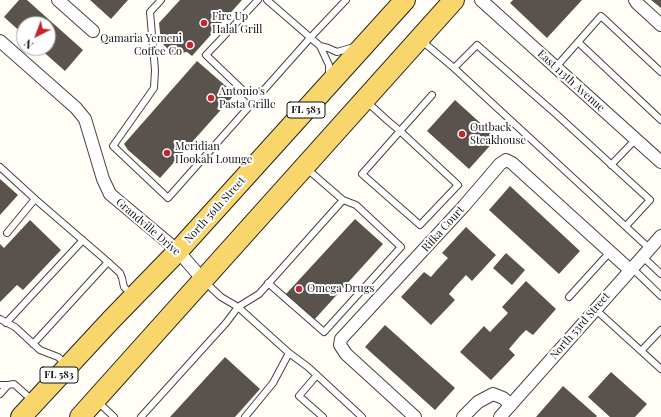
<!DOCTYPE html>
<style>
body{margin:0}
#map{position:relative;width:661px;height:417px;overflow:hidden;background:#fffdf5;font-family:"Playfair Display",serif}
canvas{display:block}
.north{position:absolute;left:16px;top:16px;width:40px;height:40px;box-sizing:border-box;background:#fff;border:1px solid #a0a0a0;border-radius:50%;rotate:222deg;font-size:11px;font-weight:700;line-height:16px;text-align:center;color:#111}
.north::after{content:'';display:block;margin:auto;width:14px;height:18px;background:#c4262e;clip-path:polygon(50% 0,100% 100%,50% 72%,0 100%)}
</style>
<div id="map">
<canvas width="661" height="417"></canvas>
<div class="north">N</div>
</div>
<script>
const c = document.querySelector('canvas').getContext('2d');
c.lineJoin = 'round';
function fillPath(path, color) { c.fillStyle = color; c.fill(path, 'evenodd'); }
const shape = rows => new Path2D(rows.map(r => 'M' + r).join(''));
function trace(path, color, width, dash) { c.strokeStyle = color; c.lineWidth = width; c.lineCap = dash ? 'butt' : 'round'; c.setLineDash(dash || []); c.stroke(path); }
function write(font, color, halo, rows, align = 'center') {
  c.font = font + ' "Playfair Display",serif'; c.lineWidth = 4; c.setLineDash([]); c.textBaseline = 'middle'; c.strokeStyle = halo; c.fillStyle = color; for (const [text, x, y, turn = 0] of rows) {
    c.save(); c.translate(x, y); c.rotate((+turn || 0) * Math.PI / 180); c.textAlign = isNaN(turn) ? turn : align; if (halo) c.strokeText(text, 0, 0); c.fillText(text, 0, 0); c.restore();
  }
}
fillPath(shape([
 [19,0,27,0,83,50,65,71,39,48,48,48,48,24,24,24,24,35,4,17],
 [90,0,128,0,111,19],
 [180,0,242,0,192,56,187,52,173,54,161,42,159,23],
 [513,0,582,0,547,38,510,3],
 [651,0,661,0,661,8],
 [197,61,235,94,160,178,128,150,124,144],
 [455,100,497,138,469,169,427,131],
 [0,179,18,195,0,215],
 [510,186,580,251,559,274,489,210],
 [355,219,383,244,314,320,286,294],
 [30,220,61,250,23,290,17,285,0,302,0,244,4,248],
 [466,227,496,255,472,281,466,275,454,288,449,294,455,300,431,325,401,297,424,272,431,277,436,271,448,258,442,253],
 [506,253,525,270,512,285,493,268],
 [526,281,556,309,533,335,526,330,520,336,509,349,515,355,491,380,460,352,484,326,490,332,508,313,502,307],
 [385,325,455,388,435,410,365,347],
 [225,357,260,389,235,417,170,417],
 [611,372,647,404,635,417,610,417,588,397],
 [563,386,597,416,596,417,536,417]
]), '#5a524d');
const service = shape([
 [161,0,150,12,155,70,154,88,113,146,168,198,310,38,346,0],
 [267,0,320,46,329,65,329,75],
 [422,41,454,68],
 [578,42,661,120],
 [320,46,328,48,337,52,354,47],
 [556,67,601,16,661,72],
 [254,101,206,55,258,0],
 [366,101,388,121,400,131,458,185,420,225,362,174,400,131,432,95],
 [611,165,636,139],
 [0,167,35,199,7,233],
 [626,226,650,200,556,114,477,45,454,68,650,249],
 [643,257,661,274],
 [108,262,120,273,122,278,124,287,132,295],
 [632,268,661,296],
 [204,281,221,297,238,307,289,353,308,367,362,417],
 [268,283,324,332,401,247,356,205,343,200],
 [569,297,610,252],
 [595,309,661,369],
 [0,319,15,327,40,350,58,357,67,365],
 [6,323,83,240],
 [33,344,108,262,35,199],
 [641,351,661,330],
 [317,375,299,396,323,417],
 [0,385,8,385],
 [0,394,8,385,14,384,32,400],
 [98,402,114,417],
 [141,417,226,323,238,307,259,294,343,200,306,168],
 [245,417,273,383,289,353]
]);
const minor = shape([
 [58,0,93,31],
 [481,0,661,162],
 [635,0,637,3,661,25],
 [0,41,76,108,85,119,103,179,110,194,178,251,204,281],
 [415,417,346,354,340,345,341,339,464,206,500,164,506,160,512,163,630,270],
 [463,417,478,402,493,394,503,398,511,405],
 [500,417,661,236]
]);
const primary = shape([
 [21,417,111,320,178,251,405,0],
 [80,417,454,0]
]);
trace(service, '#444', 8);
trace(minor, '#444', 14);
trace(primary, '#222', 22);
trace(service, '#fff', 6);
trace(minor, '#fff', 12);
trace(primary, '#f9d66b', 20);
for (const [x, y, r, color] of [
 [204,23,4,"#c4262e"],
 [190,45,4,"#c4262e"],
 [211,98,4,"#c4262e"],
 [462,134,4,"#c4262e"],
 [167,153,4,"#c4262e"],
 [299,289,4,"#c4262e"]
]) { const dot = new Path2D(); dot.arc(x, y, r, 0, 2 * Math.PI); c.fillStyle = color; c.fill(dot); trace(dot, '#fff', 1.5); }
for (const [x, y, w] of [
 [306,110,38],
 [59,375,38]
]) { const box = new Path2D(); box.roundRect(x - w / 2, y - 8, w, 16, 3); c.fillStyle = '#fff'; c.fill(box); trace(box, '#111', 1); }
write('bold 10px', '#111', null, [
 ["FL 583",306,110],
 ["FL 583",59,375]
]);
write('11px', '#111', '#fff', [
 ["Fire Up",212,17],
 ["Halal Grill",212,30],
 ["Qamaria Yemeni",182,39,"right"],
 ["Coffee Co",182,52,"right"],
 ["Antonio's",219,92],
 ["Pasta Grille",219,105],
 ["Outback",470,128],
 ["Steakhouse",470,141],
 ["Meridian",175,147],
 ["Hookah Lounge",175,160],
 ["Omega Drugs",307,289]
], 'left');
write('11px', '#111', '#fff', [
 ["East 113th Avenue",571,81,42],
 ["North 56th Street",215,210,-48],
 ["Grandville Drive",148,227,41],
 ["Rifka Court",443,229,-48],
 ["North 53rd Street",580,326,-49]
]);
</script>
